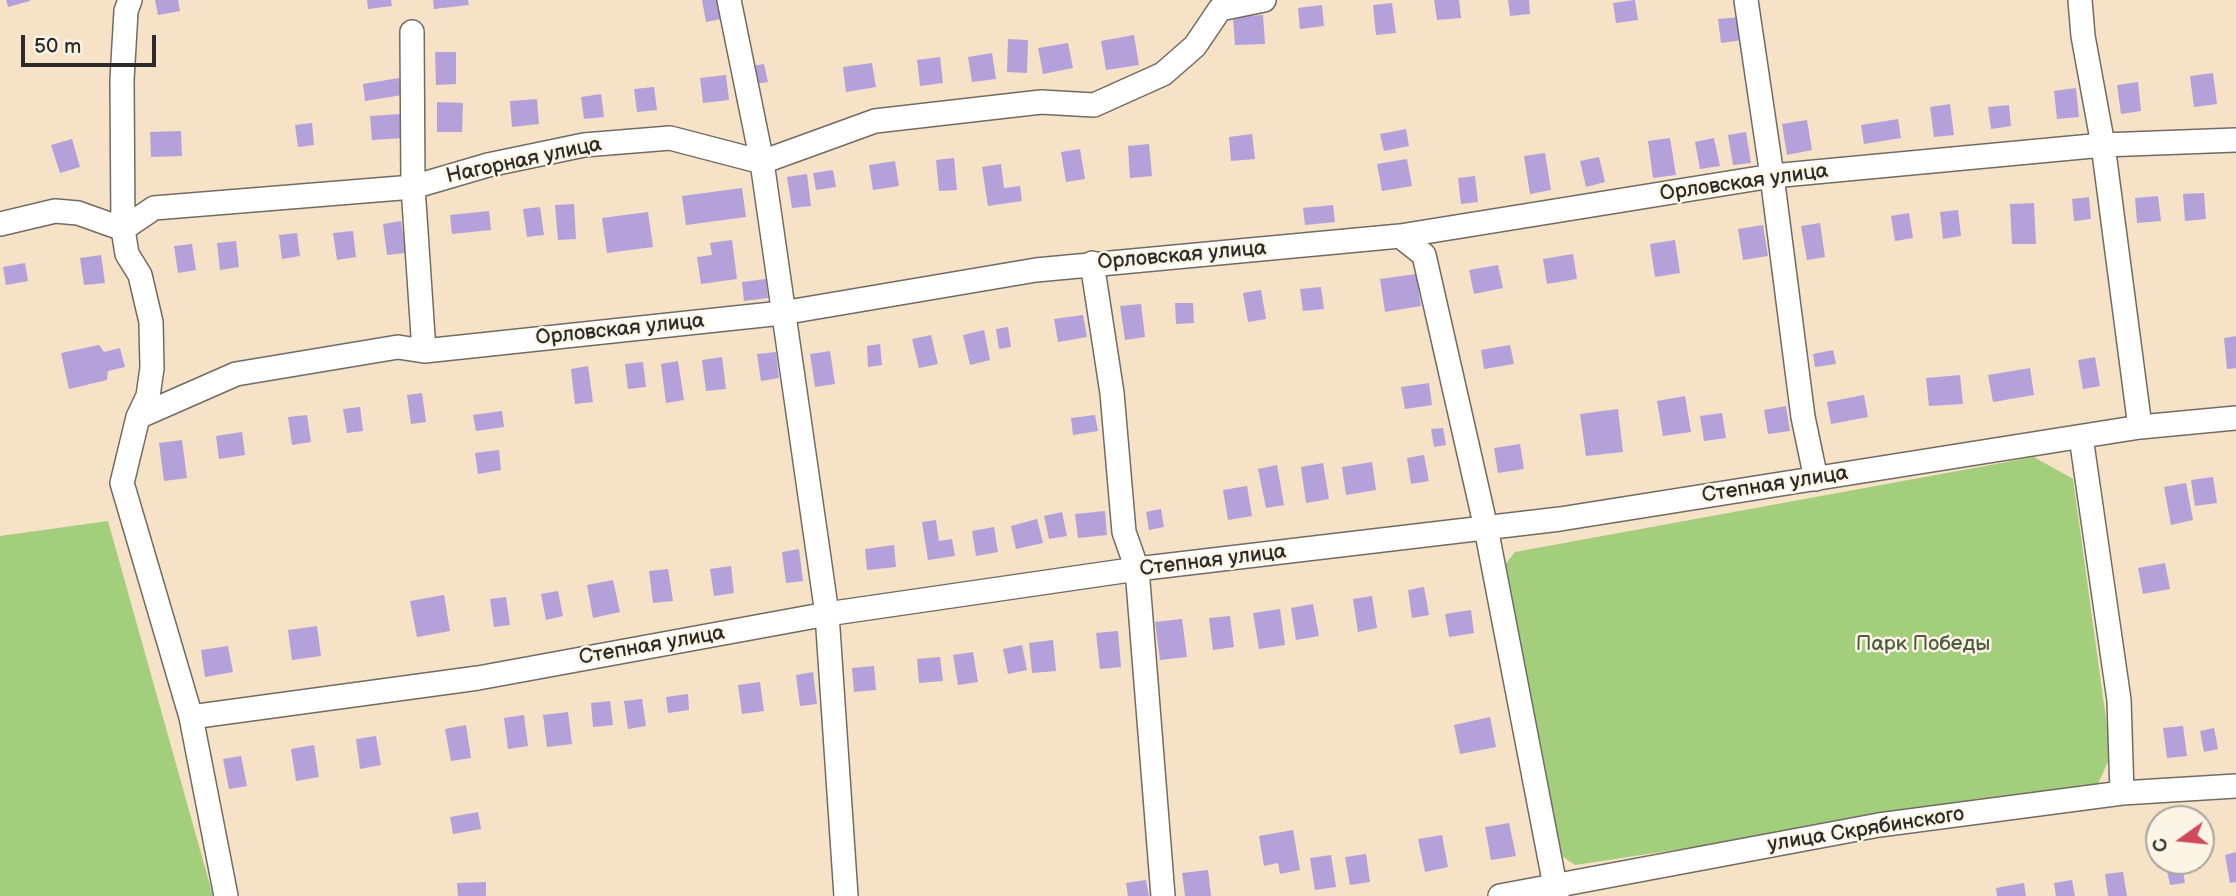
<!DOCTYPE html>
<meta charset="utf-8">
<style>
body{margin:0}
#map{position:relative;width:2236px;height:896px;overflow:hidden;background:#f5e2c7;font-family:"Balsamiq Sans",sans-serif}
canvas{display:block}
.north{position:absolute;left:2145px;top:805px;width:70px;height:70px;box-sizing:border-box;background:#fcf5e5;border:2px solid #a8a49b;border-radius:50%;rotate:255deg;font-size:19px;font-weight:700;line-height:28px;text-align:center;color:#2b2b2b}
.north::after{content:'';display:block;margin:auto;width:24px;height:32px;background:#d1495b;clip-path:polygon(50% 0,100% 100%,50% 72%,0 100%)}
.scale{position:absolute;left:21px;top:35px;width:135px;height:32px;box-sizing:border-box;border:4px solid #2b2b2b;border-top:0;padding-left:9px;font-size:21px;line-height:24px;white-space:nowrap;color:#2b2b2b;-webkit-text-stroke:5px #fcf5e5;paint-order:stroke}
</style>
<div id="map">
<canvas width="2236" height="896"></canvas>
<div class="north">С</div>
<div class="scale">50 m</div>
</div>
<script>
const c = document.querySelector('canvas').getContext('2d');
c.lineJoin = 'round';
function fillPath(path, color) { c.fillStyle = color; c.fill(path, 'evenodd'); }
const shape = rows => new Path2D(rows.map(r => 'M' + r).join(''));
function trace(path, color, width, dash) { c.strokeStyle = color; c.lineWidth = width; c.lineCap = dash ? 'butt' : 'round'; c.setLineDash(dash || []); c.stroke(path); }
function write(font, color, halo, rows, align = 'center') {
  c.font = font + ' "Balsamiq Sans",sans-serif'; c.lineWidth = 5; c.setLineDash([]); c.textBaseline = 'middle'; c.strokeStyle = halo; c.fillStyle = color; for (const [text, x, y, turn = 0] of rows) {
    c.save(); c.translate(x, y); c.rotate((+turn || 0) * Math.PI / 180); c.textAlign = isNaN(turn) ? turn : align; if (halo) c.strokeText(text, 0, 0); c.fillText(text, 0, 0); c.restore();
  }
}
fillPath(shape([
 [2034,457,2073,479,2111,755,2097,786,1575,865,1553,850,1499,572,1515,552],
 [108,521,213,896,0,896,0,536]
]), '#a3cf7c');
fillPath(shape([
 [6,0,30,0,30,1,8,7],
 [155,0,178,0,180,11,158,15],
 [367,0,391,0,392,6,368,9],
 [433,0,468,0,469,5,434,9],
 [702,0,719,0,722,19,706,22],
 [1434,0,1459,0,1461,18,1437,20],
 [1508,0,1529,0,1530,14,1510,16],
 [1635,0,1638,20,1616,23,1613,3],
 [1392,3,1396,33,1376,35,1373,5],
 [1322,5,1324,26,1300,29,1298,8],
 [1263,15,1265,44,1235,45,1233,17],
 [1740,17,1742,40,1721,43,1718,19],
 [1134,35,1139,65,1106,70,1101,41],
 [1008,39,1028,40,1027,73,1007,72],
 [1068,43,1073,68,1043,74,1038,48],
 [435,52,456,52,456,84,436,85],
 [992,53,996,79,972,82,968,57],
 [940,57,943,83,920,86,917,60],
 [872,63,876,87,846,92,843,67],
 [764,64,768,82,755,84,752,66],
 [2213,73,2217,104,2194,107,2190,76],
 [726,75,729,100,703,103,700,78],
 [399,78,402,95,365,101,363,84],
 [2138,82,2141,111,2121,114,2117,85],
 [654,87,657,110,637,112,634,89],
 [2076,88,2079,117,2057,119,2054,91],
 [601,94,604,117,584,119,581,97],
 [537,99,539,124,512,127,510,101],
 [437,102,463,103,462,132,437,132],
 [1950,104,1954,135,1934,137,1930,107],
 [2009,105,2011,126,1991,129,1988,107],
 [401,114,403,138,372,140,370,116],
 [1898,119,1901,138,1864,144,1861,125],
 [1807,120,1812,150,1787,155,1782,124],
 [312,123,314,145,298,147,295,125],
 [1406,129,1409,146,1384,151,1380,134],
 [181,131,182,156,151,157,150,132],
 [1746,132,1751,163,1733,165,1728,135],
 [1252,134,1255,159,1231,161,1229,137],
 [1670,138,1676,175,1653,178,1648,141],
 [1714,138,1720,166,1700,169,1695,142],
 [72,139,80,167,60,173,51,145],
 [1149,144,1152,176,1130,178,1128,146],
 [1080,149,1085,179,1066,182,1061,152],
 [1545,153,1551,190,1530,194,1524,156],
 [1599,157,1605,182,1586,187,1580,161],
 [954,158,957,190,939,191,936,160],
 [1407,159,1412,186,1382,191,1377,164],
 [895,161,899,186,873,190,869,165],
 [1001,164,1004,188,1020,186,1022,201,988,206,982,167],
 [833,170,836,187,816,190,813,173],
 [807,174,811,206,792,208,787,177],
 [1475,176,1478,202,1461,204,1458,178],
 [742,188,746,217,686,225,682,196],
 [2204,193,2206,219,2185,221,2183,194],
 [2158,196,2161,221,2137,223,2135,198],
 [2089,197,2091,219,2074,221,2072,199],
 [2034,203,2036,244,2012,244,2010,204],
 [574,204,576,239,558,240,555,205],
 [1333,205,1335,222,1305,225,1303,208],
 [540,207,544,235,527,237,523,209],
 [1958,210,1961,236,1943,239,1940,212],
 [489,211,491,230,452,234,450,215],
 [648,212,653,247,607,253,602,218],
 [1909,213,1913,238,1895,241,1891,216],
 [401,221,406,253,387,255,383,224],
 [1820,223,1825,257,1807,260,1801,226],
 [1763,225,1768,256,1743,260,1738,229],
 [353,231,356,257,337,260,333,233],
 [297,233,300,256,282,259,279,235],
 [732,240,737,279,701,284,697,257,712,255,710,243],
 [1675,240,1680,273,1655,277,1650,244],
 [236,241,239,267,220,270,217,243],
 [192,244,196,270,178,273,174,246],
 [1573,254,1577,279,1547,284,1543,259],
 [101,255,105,283,84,285,80,258],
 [25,263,28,281,6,285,3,267],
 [1498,265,1503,288,1474,294,1469,270],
 [1416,274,1421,306,1385,312,1380,279],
 [766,279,768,298,744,301,742,282],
 [1321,287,1324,309,1303,311,1300,289],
 [1261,290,1266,319,1248,322,1243,293],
 [1175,303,1193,303,1194,323,1176,324],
 [1141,304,1145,337,1125,340,1120,306],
 [1083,315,1087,337,1058,342,1054,319],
 [1008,327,1011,347,999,349,996,329],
 [984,330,990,360,970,365,963,335],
 [931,335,938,364,919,368,912,339],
 [2236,336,2236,368,2227,369,2224,338],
 [880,344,882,365,868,367,867,346],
 [99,345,104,352,120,348,125,367,108,371,107,380,69,389,61,353],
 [1510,345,1514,364,1484,369,1481,350],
 [1833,350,1836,364,1815,367,1813,354],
 [830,351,835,384,815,387,810,354],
 [776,352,779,378,761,381,757,354],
 [722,357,726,389,706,391,702,360],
 [2095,357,2100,386,2083,389,2078,360],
 [678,361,684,400,666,403,661,364],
 [643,362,646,387,628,389,625,364],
 [588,366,593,402,575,404,571,369],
 [2030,368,2034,395,1993,402,1988,375],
 [1960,375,1963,404,1929,406,1926,378],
 [1429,383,1432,405,1405,409,1401,387],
 [422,393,426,422,411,424,407,395],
 [1864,395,1868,417,1831,424,1827,402],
 [1685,396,1691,432,1663,436,1657,401],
 [1786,406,1790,431,1768,434,1764,410],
 [360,407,363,431,347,433,343,409],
 [1618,409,1623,452,1586,456,1580,414],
 [502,411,504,427,476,431,473,415],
 [1722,413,1726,438,1704,441,1700,416],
 [307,415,311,442,292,445,288,417],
 [1095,415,1098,431,1073,435,1071,418],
 [1443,428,1446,445,1434,447,1431,429],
 [242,432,245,455,219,459,216,436],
 [182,440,187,478,164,481,159,443],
 [1520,444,1524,469,1498,473,1494,448],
 [499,450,501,470,478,474,475,453],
 [1424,455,1429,481,1411,484,1407,458],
 [1372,462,1376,490,1346,495,1342,467],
 [1323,463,1329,499,1306,503,1301,467],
 [1277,465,1284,505,1266,508,1258,469],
 [2213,477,2217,503,2195,506,2191,480],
 [2186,483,2193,520,2171,525,2164,487],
 [1247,486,1252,516,1228,520,1223,490],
 [1161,509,1164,527,1149,530,1146,512],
 [1105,511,1107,535,1078,538,1075,514],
 [1062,512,1067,536,1049,539,1044,516],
 [1037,519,1043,543,1016,549,1011,526],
 [936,520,939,541,952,539,955,556,928,560,922,522],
 [994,527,998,552,976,556,972,531],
 [894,545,896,567,867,570,865,549],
 [799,549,803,581,786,583,782,552],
 [2165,563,2170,589,2143,594,2138,568],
 [731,566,734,593,714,596,710,569],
 [668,569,673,601,653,603,649,571],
 [613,580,620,612,593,618,587,585],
 [1424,587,1429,615,1412,618,1408,590],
 [558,591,563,616,546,620,541,594],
 [444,595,450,631,417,637,410,601],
 [1372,596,1377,628,1358,632,1353,599],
 [506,597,510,625,494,627,490,599],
 [1313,604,1319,636,1296,640,1291,608],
 [1280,609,1285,645,1259,649,1253,613],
 [1471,610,1474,633,1449,637,1445,614],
 [1230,616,1234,647,1213,650,1209,618],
 [1182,619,1187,657,1160,660,1155,622],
 [317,626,321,656,292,660,288,630],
 [1118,631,1121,667,1100,669,1096,633],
 [1053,640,1056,671,1032,673,1029,643],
 [1022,645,1027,670,1008,674,1003,649],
 [228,646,233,672,205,677,201,650],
 [973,652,978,682,958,685,953,655],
 [940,657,943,681,919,683,917,659],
 [874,666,876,690,854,692,852,668],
 [813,672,817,704,800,706,796,675],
 [760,682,764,711,742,714,738,685],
 [688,694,689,710,668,713,666,697],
 [642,699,646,726,628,729,624,701],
 [610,701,613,725,593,727,591,703],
 [568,712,572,744,547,747,543,715],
 [524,715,528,746,508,749,504,718],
 [1490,717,1496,747,1460,754,1454,725],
 [466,725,471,758,451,761,445,729],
 [2183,726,2187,756,2167,758,2163,728],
 [2214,728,2218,749,2204,752,2200,731],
 [376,736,381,765,360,769,356,739],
 [314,745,319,777,296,781,291,749],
 [241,756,247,786,229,789,223,759],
 [478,812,481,829,453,834,450,817],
 [1509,823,1516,856,1491,860,1485,827],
 [1293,830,1300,870,1280,874,1278,863,1264,866,1259,836],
 [1442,835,1448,867,1425,872,1418,839],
 [2236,852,2236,882,2230,883,2225,855],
 [1366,854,1370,882,1350,885,1345,857],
 [1331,855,1336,887,1315,890,1310,858],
 [2182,864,2185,883,2170,885,2166,866],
 [1208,870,1211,896,1185,896,1182,873],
 [2123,872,2127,896,2108,896,2105,874],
 [1146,880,1149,896,1128,896,1126,883],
 [2072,880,2075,896,2056,896,2054,883],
 [486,882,486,896,458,896,457,883],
 [2024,883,2026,896,1997,896,1996,888]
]), '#b4a1da');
const minor = shape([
 [130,0,126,11,122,80,123,229,127,254,140,275,151,322,152,368,148,396,138,417,122,483,191,717,226,896],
 [729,0,762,162,827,614,846,896],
 [1746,0,1772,176,1803,417,1816,479],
 [2080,0,2083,36,2103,145,2140,427],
 [412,32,413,187,424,351],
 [0,224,55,211,78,213,123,229,154,208,413,187,488,165,584,145,670,138,762,162,875,121,1041,102,1094,105,1163,74,1195,46,1220,9,1264,0],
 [1400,236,1424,255,1486,528,1557,896],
 [1092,263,1112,393,1124,532,1137,569,1163,896],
 [138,417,236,374,398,347,424,351,782,313,1036,270,1400,236,1772,176,2103,145,2236,140],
 [2081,437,2119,700,2122,793],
 [191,717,478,678,827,614,1137,569,1560,519,2140,427,2236,418],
 [1500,896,1879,825,2122,793,2236,786]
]);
trace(minor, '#726b62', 26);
trace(minor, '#fff', 23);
write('21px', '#2b2b2b', '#fcf5e5', [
 ["Нагорная улица",524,161,-12],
 ["Орловская улица",1744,183,-8],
 ["Орловская улица",1182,256,-5],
 ["Орловская улица",620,330,-6],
 ["Степная улица",1775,485,-9],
 ["Степная улица",1213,561,-7],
 ["Степная улица",652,646,-10],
 ["улица Скрябинского",1866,830,-9]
]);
write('21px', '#4f5c43', '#fcf5e5', [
 ["Парк Победы",1923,645]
]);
</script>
